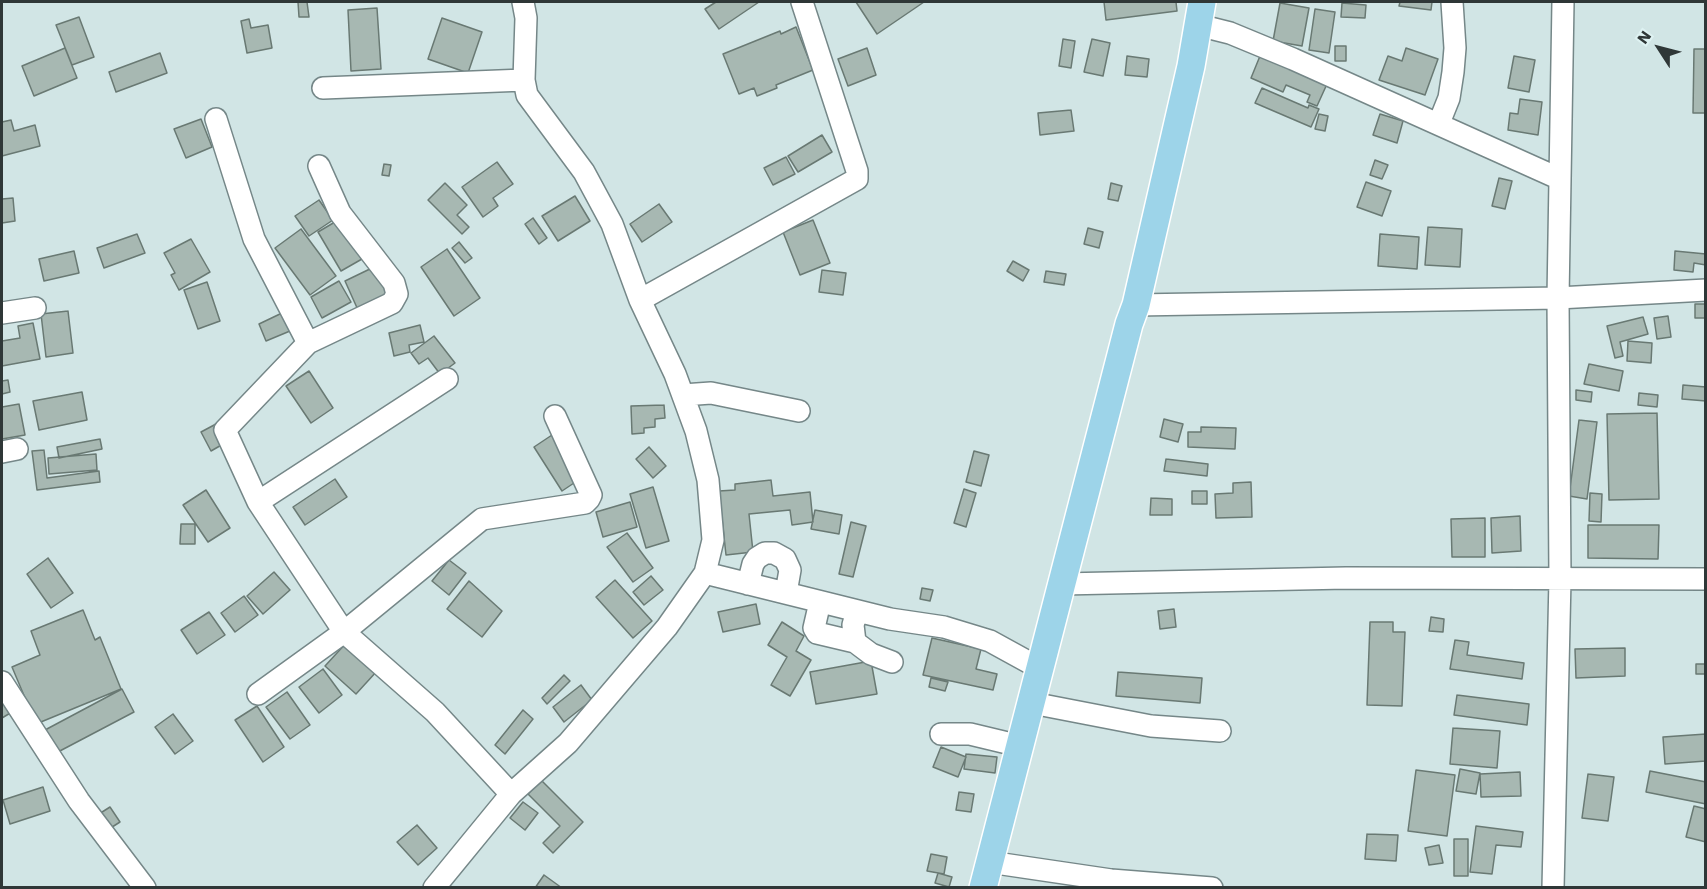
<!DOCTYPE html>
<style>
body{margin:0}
#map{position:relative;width:1707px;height:889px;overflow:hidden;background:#d1e5e5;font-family:"Work Sans",sans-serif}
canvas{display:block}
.frame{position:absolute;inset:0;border:3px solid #2f3737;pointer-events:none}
.north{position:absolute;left:1629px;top:18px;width:60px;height:60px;-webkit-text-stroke:4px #def2f2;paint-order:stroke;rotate:306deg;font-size:16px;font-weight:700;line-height:24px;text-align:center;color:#2f3737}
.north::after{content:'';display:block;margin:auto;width:21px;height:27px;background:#2f3737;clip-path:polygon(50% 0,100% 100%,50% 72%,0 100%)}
</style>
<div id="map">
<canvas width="1707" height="889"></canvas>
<div class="frame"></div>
<div class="north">N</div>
</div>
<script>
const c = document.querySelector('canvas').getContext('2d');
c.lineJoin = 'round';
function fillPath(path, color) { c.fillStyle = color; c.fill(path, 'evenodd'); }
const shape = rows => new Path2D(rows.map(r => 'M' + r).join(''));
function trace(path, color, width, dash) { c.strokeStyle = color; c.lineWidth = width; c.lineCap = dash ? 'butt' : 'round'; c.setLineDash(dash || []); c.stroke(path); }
const building = shape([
 [298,2,307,2,309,17,299,17,298,2],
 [716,2,759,2,719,29,705,9,716,2],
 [856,2,924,2,877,34,856,2],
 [1104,2,1176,2,1177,11,1106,20,1104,2],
 [1400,2,1432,2,1431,10,1399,6,1400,2],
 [1280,3,1309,8,1302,46,1273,41,1280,3],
 [1342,3,1366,5,1365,18,1341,17,1342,3],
 [377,8,381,69,351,71,348,10,377,8],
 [1315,9,1335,12,1329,53,1309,50,1315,9],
 [79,17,94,57,72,65,56,25,79,17],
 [442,18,482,32,468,73,428,59,442,18],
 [249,19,251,28,268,25,272,48,247,53,241,21,249,19],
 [796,27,813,70,776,85,777,88,757,96,754,88,739,94,723,54,780,31,781,34,796,27],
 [1063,39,1075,41,1071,68,1059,66,1063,39],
 [1092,39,1110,43,1103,76,1084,72,1092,39],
 [1335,46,1346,46,1346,61,1335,61,1335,46],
 [65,48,77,78,34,96,22,66,65,48],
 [867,48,876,75,848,86,838,59,867,48],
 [1406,48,1438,59,1425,95,1379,80,1388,56,1402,61,1406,48],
 [1694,49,1706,49,1706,113,1693,113,1694,49],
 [160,53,167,73,116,92,109,72,160,53],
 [1127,56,1149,59,1147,77,1125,75,1127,56],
 [1260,56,1327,84,1317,106,1307,102,1310,95,1286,85,1283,92,1251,78,1260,56],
 [1514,56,1535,60,1529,92,1508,88,1514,56],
 [1262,88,1308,108,1309,105,1319,109,1311,127,1255,103,1262,88],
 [1520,99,1542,102,1538,135,1508,130,1510,113,1518,114,1520,99],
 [1071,110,1074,131,1040,135,1038,113,1071,110],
 [1319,114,1328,116,1325,131,1315,129,1319,114],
 [1380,114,1403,121,1397,143,1373,135,1380,114],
 [201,119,212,147,186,158,174,129,201,119],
 [11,120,14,131,35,125,40,146,2,156,2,122,11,120],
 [822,135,832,152,798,172,788,156,822,135],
 [786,157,795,174,773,185,764,168,786,157],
 [1375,160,1388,165,1382,179,1370,175,1375,160],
 [497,162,513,184,493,198,498,206,483,217,462,187,497,162],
 [384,164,391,165,389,176,382,175,384,164],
 [1499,178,1512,181,1505,209,1492,206,1499,178],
 [1366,182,1391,191,1382,216,1357,207,1366,182],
 [445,183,467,205,457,215,469,227,462,234,428,200,445,183],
 [1111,183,1122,186,1118,201,1108,199,1111,183],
 [575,196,590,221,558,241,542,216,575,196],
 [13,198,15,221,2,223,2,199,13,198],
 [319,200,333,220,309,236,295,216,319,200],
 [659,204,672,222,642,242,630,224,659,204],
 [533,218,547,238,539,244,525,224,533,218],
 [340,219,362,259,341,271,318,232,340,219],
 [813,220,830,263,800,275,783,232,813,220],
 [1428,227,1462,229,1460,267,1425,265,1428,227],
 [1088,228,1103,232,1099,248,1084,244,1088,228],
 [301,229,336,276,310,295,275,248,301,229],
 [137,234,145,253,104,268,97,248,137,234],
 [1380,234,1419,237,1417,269,1378,266,1380,234],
 [191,239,210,272,179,290,171,275,175,273,164,253,191,239],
 [459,242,472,258,465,263,452,248,459,242],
 [447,249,480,298,454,316,421,267,447,249],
 [74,251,79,273,44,281,39,259,74,251],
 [1675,251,1706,254,1706,265,1694,263,1693,272,1674,270,1675,251],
 [1013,261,1029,270,1023,281,1007,271,1013,261],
 [374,267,388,296,358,310,345,281,374,267],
 [822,270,846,273,843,295,819,292,822,270],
 [1046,271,1066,274,1064,285,1044,282,1046,271],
 [339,281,351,302,322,318,311,297,339,281],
 [207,282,220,321,198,329,184,290,207,282],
 [1695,304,1706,304,1706,318,1695,318,1695,304],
 [68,311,73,353,46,357,41,314,68,311],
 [282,313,290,331,266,341,259,324,282,313],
 [1668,316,1671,337,1657,339,1654,318,1668,316],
 [1643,317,1648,334,1620,342,1623,356,1615,358,1607,326,1643,317],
 [33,323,40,359,2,366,2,341,20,338,18,326,33,323],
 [420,325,424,342,409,345,410,352,394,356,389,333,420,325],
 [434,336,455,363,440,374,428,358,419,364,411,353,434,336],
 [1628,341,1652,343,1651,363,1627,361,1628,341],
 [1589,364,1623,371,1619,391,1584,384,1589,364],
 [309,371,333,408,311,423,286,386,309,371],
 [8,380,10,392,2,394,2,381,8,380],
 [1683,385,1706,387,1706,401,1682,399,1683,385],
 [1576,390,1592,392,1591,402,1576,400,1576,390],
 [82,392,87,420,39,430,33,401,82,392],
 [1639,393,1658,395,1657,407,1638,405,1639,393],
 [19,404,25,435,2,439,2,407,19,404],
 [664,405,665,418,655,419,655,427,644,428,644,433,632,434,631,406,664,405],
 [1657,413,1659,499,1609,500,1607,414,1657,413],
 [1164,419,1183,424,1178,442,1160,437,1164,419],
 [1579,420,1597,422,1587,499,1569,496,1579,420],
 [216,424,225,443,211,451,201,432,216,424],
 [1201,427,1236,428,1235,449,1188,447,1188,432,1201,432,1201,427],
 [555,433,583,477,562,491,534,447,555,433],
 [100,439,102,449,59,458,57,447,100,439],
 [649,447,666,466,653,478,636,459,649,447],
 [44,450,47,478,99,471,100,482,37,490,32,451,44,450],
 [974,451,989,455,981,486,966,482,974,451],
 [96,454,97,470,49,474,48,458,96,454],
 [1166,459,1208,464,1207,476,1164,471,1166,459],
 [335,479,347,497,305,525,293,507,335,479],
 [771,480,773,496,810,492,813,522,792,525,790,510,749,514,753,552,726,555,719,491,735,490,735,484,771,480],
 [1251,482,1252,517,1216,518,1215,494,1233,493,1233,483,1251,482],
 [653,487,669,541,646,548,630,494,653,487],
 [964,489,976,493,966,527,954,523,964,489],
 [206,490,230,528,208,542,183,505,206,490],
 [1192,491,1207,491,1207,504,1192,504,1192,491],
 [1590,493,1602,494,1601,522,1589,521,1590,493],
 [1151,498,1172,499,1172,515,1150,515,1151,498],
 [630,502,637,527,603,537,596,512,630,502],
 [815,510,842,515,839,534,811,529,815,510],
 [1520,516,1521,551,1492,553,1491,518,1520,516],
 [1485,518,1485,557,1452,557,1451,519,1485,518],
 [851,522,866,526,853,577,839,574,851,522],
 [181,524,195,524,195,544,180,544,181,524],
 [1588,525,1659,525,1658,559,1588,558,1588,525],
 [627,533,653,568,633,582,607,547,627,533],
 [48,558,73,593,51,608,27,574,48,558],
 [449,560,466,573,449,595,432,581,449,560],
 [274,572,290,590,263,614,247,596,274,572],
 [651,576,663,590,644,605,633,592,651,576],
 [615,580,652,621,633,638,596,597,615,580],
 [469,581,502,611,482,637,447,609,469,581],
 [922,588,933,590,930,601,920,599,922,588],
 [244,596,258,615,235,632,221,613,244,596],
 [756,604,760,624,723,632,718,612,756,604],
 [1174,609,1176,627,1160,629,1158,611,1174,609],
 [83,610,95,640,100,637,121,689,36,724,12,667,40,655,31,631,83,610],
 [209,612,225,635,197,654,181,630,209,612],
 [1431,617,1444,619,1443,632,1429,631,1431,617],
 [782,622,804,636,796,651,811,660,790,696,771,685,787,657,768,645,782,622],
 [1370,622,1393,622,1393,632,1405,632,1402,706,1367,705,1370,622],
 [932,638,981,649,976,669,997,674,993,690,923,675,932,638],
 [1455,640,1469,642,1467,655,1524,663,1522,679,1450,669,1455,640],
 [348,641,377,671,356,694,325,666,348,641],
 [1625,648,1625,676,1576,678,1575,649,1625,648],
 [871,661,877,694,816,704,810,672,871,661],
 [1696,664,1706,664,1706,674,1696,674,1696,664],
 [323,669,342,695,319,713,299,687,323,669],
 [1118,672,1202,678,1200,703,1116,696,1118,672],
 [564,675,570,681,547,704,542,698,564,675],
 [931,678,948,682,945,691,929,687,931,678],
 [581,685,592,700,564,722,553,707,581,685],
 [122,689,134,712,56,753,45,730,122,689],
 [287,692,310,725,290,739,266,707,287,692],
 [2,695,12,712,2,718,2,695],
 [1457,695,1529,704,1527,725,1454,715,1457,695],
 [257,706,284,747,263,762,235,720,257,706],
 [523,710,533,719,505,754,495,745,523,710],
 [173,714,193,741,175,754,155,727,173,714],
 [1453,728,1500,731,1497,768,1450,764,1453,728],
 [1706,734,1706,761,1665,764,1663,737,1706,734],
 [941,747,966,757,958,777,933,767,941,747],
 [966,754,997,757,995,773,964,769,966,754],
 [1460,769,1480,773,1476,794,1456,791,1460,769],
 [1416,770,1455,775,1447,836,1408,831,1416,770],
 [1650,771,1706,782,1706,804,1646,792,1650,771],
 [1520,772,1521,796,1481,797,1480,774,1520,772],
 [1588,774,1614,777,1608,821,1582,818,1588,774],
 [541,780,583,822,553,853,543,843,560,826,528,794,541,780],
 [43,787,50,811,10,824,3,800,43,787],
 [959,792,974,794,971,812,956,810,959,792],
 [523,802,538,813,525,830,510,818,523,802],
 [1694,806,1706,809,1706,842,1686,837,1694,806],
 [110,807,120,822,109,829,99,814,110,807],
 [417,825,437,848,418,865,397,842,417,825],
 [1476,826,1523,832,1521,847,1496,845,1492,874,1470,872,1476,826],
 [1367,834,1398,835,1396,861,1365,859,1367,834],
 [1454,839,1468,839,1468,876,1454,876,1454,839],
 [1439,845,1443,863,1429,865,1425,848,1439,845],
 [931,854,947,857,944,874,927,871,931,854],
 [938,873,952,877,949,887,935,883,938,873],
 [544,875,562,888,535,888,544,875]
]);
fillPath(building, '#a7b8b2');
trace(building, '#697973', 1.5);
const minor = shape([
 [1198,25,1230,33,1293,59,1560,179],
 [323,88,524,80],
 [216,119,254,239,308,343,225,430,258,502,344,632,435,712,511,794],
 [1439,123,1449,98,1453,72,1455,48,1452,2],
 [640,300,857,179,857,171,802,2],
 [1136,305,1558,298,1706,290],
 [2,313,35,308],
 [308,343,392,303,397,294,394,283,340,213,319,166],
 [683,395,711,393,799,411],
 [2,452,17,449],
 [258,502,447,379],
 [705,573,890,619,944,627,990,641,1041,669],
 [748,584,753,564,757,558,765,553,774,553,785,559,790,570,786,593],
 [1062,584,1346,578,1706,579],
 [820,602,814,628,817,633,855,642],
 [857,611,853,625,855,642,871,654,892,662],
 [2,682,79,801,145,888],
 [258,694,344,632,482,519,585,503,589,499,591,495,555,416],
 [1032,703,1151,726,1220,731],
 [941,734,970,734,1020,746],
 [989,862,1111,880,1212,888],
 [434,888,511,794,568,743,667,627,705,573,713,540,708,480,696,431,675,374,640,300,612,224,584,172,527,95,524,80,526,18,523,2],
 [1553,888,1560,579,1558,298,1563,2]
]);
const major = shape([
 [983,888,1129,324,1136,305,1191,66,1202,2]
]);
trace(minor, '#758788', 24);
trace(major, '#fff', 30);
trace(minor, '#fff', 21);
trace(major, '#9dd4e9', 27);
</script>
